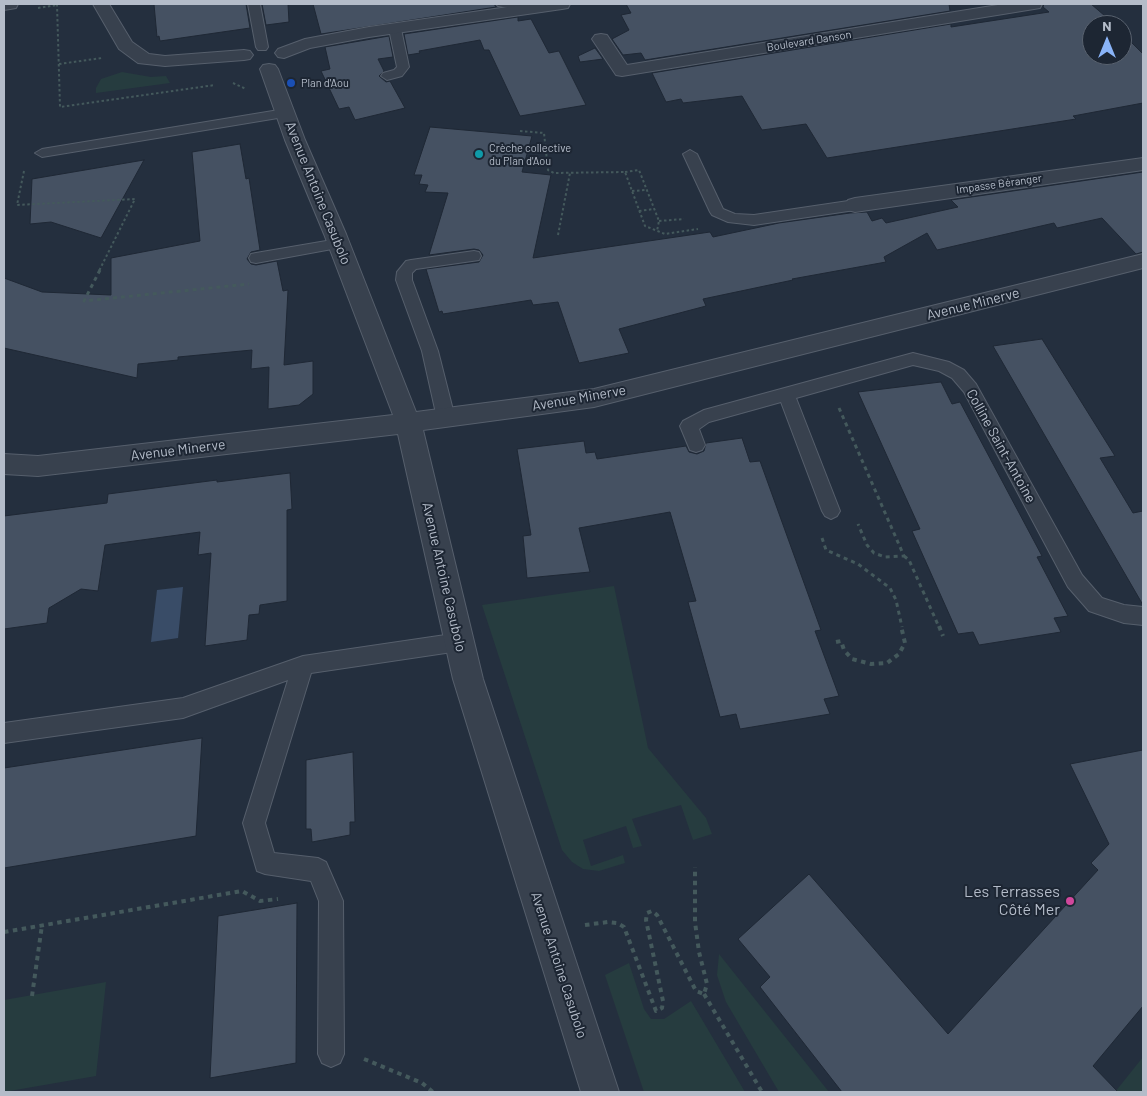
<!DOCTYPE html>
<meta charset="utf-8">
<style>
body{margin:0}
#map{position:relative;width:1147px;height:1096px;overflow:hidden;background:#242f3e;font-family:Barlow,sans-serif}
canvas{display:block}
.frame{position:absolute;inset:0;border:5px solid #b4bcc9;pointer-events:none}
.north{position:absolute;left:1082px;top:15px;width:50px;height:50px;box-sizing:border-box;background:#1d2633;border:1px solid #59626f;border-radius:50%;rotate:0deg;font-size:14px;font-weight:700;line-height:20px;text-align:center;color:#b4bcc9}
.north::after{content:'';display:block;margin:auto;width:18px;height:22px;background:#8ab4f8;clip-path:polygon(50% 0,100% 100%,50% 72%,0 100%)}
</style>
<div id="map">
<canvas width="1147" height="1096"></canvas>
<div class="frame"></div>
<div class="north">N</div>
</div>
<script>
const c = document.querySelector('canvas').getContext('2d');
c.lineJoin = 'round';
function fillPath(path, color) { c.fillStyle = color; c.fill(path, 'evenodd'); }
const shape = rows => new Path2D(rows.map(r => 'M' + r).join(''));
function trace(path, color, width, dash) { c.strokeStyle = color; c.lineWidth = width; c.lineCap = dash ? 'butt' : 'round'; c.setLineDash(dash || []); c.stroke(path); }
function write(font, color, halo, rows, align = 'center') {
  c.font = font + ' Barlow,sans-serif'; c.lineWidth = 4; c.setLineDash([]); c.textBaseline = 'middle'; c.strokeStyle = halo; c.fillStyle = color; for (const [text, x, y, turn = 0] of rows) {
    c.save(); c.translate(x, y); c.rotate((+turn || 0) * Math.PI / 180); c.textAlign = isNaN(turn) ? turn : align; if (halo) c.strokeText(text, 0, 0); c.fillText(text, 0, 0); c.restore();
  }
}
fillPath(shape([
 [122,72,151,77,166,76,170,83,96,93,96,88,101,79],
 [614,586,648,748,706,818,712,834,693,840,681,805,632,819,642,846,633,848,626,826,583,840,591,866,623,855,625,863,599,871,583,869,572,862,562,850,482,605],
 [719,954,829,1092,779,1092,726,1002,717,975],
 [629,963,644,1009,651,1019,664,1019,691,1001,745,1092,644,1092,605,975],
 [106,982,96,1076,4,1092,4,1000],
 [1143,1057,1143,1092,1115,1092]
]), '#263c3f');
fillPath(shape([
 [183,587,178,638,151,642,157,590]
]), '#394c67');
const building = shape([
 [154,4,246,4,250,28,160,41,159,36,157,37,154,4],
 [262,4,288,4,289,22,266,25,262,4],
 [313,4,494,4,496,7,321,34,313,4],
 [626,4,949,4,950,11,645,60,641,53,623,55,612,39,629,30,621,15,631,13,626,4],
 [1044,4,1091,4,1112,22,1114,25,1092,25,1092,55,1122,55,1122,33,1143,54,1143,103,1073,116,1076,119,827,158,806,124,762,130,742,96,683,103,681,99,666,102,652,73,951,24,951,27,1049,12,1043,7,1044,4],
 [518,17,518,21,531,19,549,53,559,51,586,105,520,116,489,50,484,50,480,40,419,51,420,53,408,55,404,34,518,17],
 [389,36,393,57,378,59,384,71,379,76,386,82,390,81,405,108,355,120,349,107,339,109,321,71,330,69,325,47,389,36],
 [595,48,603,59,580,62,578,56,595,48],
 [430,127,532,136,522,172,551,175,533,258,710,232,713,237,779,223,850,213,867,212,872,221,882,218,886,223,958,207,951,200,1143,172,1143,252,1136,254,1102,218,1057,228,1054,223,937,250,927,233,884,257,886,262,792,279,793,280,703,299,706,306,619,329,629,353,579,363,558,302,533,305,531,300,443,314,442,311,439,312,426,269,479,262,483,255,479,250,474,249,429,255,448,193,425,192,428,185,419,184,422,175,414,175,430,127],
 [240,144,246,179,249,178,260,250,251,252,247,259,251,264,256,265,277,261,283,291,288,290,284,365,313,361,313,394,299,405,268,409,269,367,251,369,252,350,178,357,178,360,138,364,137,378,4,348,4,278,42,292,111,295,111,258,200,241,192,152,240,144],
 [144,160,101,238,51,222,30,224,32,179,144,160],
 [1042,339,1115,456,1100,458,1133,513,1143,511,1143,605,993,346,1042,339],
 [941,382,952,404,960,402,1042,556,1037,557,1068,616,1054,618,1061,632,979,645,973,632,958,634,912,531,920,529,858,392,941,382],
 [742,438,750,462,760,461,821,630,815,631,839,696,824,699,830,714,740,729,736,714,720,717,688,602,696,601,670,512,579,528,590,572,527,578,523,536,531,535,517,449,584,441,586,453,595,452,597,459,686,446,689,452,697,454,704,451,706,443,742,438],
 [290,473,292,509,287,510,287,601,260,605,259,614,249,615,247,640,205,646,211,553,198,555,200,532,105,545,98,591,81,589,49,608,47,623,4,629,4,516,107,503,108,494,217,480,217,482,290,473],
 [202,738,196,836,4,868,4,768,202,738],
 [1143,750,1143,1006,1093,1066,1118,1092,842,1092,760,987,770,977,738,939,809,874,948,1034,1098,870,1091,863,1109,844,1070,764,1143,750],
 [353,752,355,822,350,822,350,835,312,842,311,829,306,829,306,760,353,752],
 [297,903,296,1063,210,1078,218,916,297,903]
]);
fillPath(building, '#455162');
trace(building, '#1f2835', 1);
const service = shape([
 [248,4,260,4,268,47,266,50,258,50,256,47,248,4],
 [496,4,519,4,533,7,535,9,529,12,498,6,496,4],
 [395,25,401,29,409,67,402,76,387,80,381,76,383,73,394,70,397,67,389,29,395,25],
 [285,109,291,113,290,116,42,157,35,153,42,149,285,109],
 [690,150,697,154,723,209,735,214,754,215,855,200,860,202,862,205,860,208,855,210,754,225,728,222,712,215,710,212,683,154,690,150],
 [338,239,343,241,345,244,343,247,256,263,251,262,249,258,251,254,256,253,338,239],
 [474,251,479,252,481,256,479,260,416,269,412,273,412,280,438,351,455,418,452,423,446,425,440,423,437,418,422,351,396,280,397,272,406,261,411,260,474,251],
 [913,353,949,362,964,370,976,384,1082,575,1102,598,1124,605,1143,607,1143,625,1124,623,1089,611,1068,587,964,392,952,378,939,371,913,365,796,398,840,511,837,516,831,519,825,516,822,511,781,402,709,422,699,429,705,445,702,450,696,452,690,450,680,426,683,421,704,410,913,353],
 [459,633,466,636,469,642,466,648,459,651,311,673,265,823,274,853,318,858,326,862,343,901,344,1054,340,1063,331,1067,322,1063,318,1054,319,901,311,881,265,874,257,871,243,823,288,680,183,718,4,743,4,723,183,698,303,656,459,633]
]);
const minor = shape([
 [4,4,18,4,16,8,4,10,4,4],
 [93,4,109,4,132,42,149,54,165,56,244,50,250,51,253,55,250,59,244,60,165,66,138,63,119,49,93,4],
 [529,4,570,4,568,8,562,9,369,37,310,48,284,58,278,57,275,53,278,49,305,39,369,27,529,4],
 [1004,4,1042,4,1040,8,1034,9,622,76,616,75,592,39,595,35,601,34,607,35,627,65,1004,4],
 [269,64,275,65,278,69,305,140,346,234,416,412,594,389,1143,254,1143,268,594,407,423,430,483,679,619,1092,581,1092,453,679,398,434,38,476,4,474,4,454,38,456,393,415,324,234,285,140,260,69,263,65,269,64],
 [1143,158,1143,170,855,212,848,210,845,205,848,200,855,198,1143,158]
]);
trace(service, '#565f6c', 2);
trace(minor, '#565f6c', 2);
trace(shape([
 [57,4,60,107,215,85],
 [38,8,57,5],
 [59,64,102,58],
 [233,83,246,89],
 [520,131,544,133,548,170,554,173,625,172,645,226,665,234,698,229],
 [24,171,17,205,135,199,99,271],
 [625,172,639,170,659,221,657,231],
 [632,191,646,190],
 [639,211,654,209],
 [659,221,684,219],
 [558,235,570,173]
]), '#44595c', 2, [2.5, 2.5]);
trace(shape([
 [100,270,84,301,249,284],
 [839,408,904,556,885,557,874,553,867,545,858,524],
 [822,538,826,550,858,564,890,588,896,600,902,627],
 [904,556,909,560,939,627]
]), '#44595c', 3, [4, 4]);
trace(shape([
 [939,626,943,636],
 [836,642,841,641,844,650,852,659,871,664,887,663,899,654,905,643,901,626],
 [585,925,608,922,617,923,624,927,656,1011,662,1008,663,1001,646,920,647,913,652,911,657,915,696,991,704,994,707,984,699,952,695,922,695,867],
 [4,932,242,891,260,901,278,899],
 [704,994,762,1092],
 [32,996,42,925],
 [364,1059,422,1083,433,1092]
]), '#44595c', 4, [4.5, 4.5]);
fillPath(service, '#38414e');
fillPath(minor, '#38414e');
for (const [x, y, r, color] of [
 [291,83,5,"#1a4fb4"],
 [479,154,5,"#0f9aa8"],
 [1070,901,5,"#d1479c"]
]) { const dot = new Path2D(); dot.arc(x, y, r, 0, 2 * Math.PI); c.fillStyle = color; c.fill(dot); trace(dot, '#1d2633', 2); }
write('11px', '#b4bcc9', '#1d2633', [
 ["Boulevard Danson",809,41,-9],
 ["Impasse Béranger",999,184,-8]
]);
write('11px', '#b4bcc9', '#1d2633', [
 ["Plan d'Aou",301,83],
 ["Crèche collective",489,148],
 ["du Plan d'Aou",489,161]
], 'left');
write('14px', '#b4bcc9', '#1d2633', [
 ["Avenue Antoine Casubolo",318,193,68],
 ["Avenue Minerve",973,304,-14],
 ["Avenue Minerve",579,398,-10],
 ["Colline Saint-Antoine",1001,446,61],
 ["Avenue Minerve",178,450,-7],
 ["Avenue Antoine Casubolo",444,577,77],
 ["Avenue Antoine Casubolo",559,965,72]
]);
write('16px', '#b4bcc9', '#1d2633', [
 ["Les Terrasses",1060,892],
 ["Côté Mer",1060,910]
], 'right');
</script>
